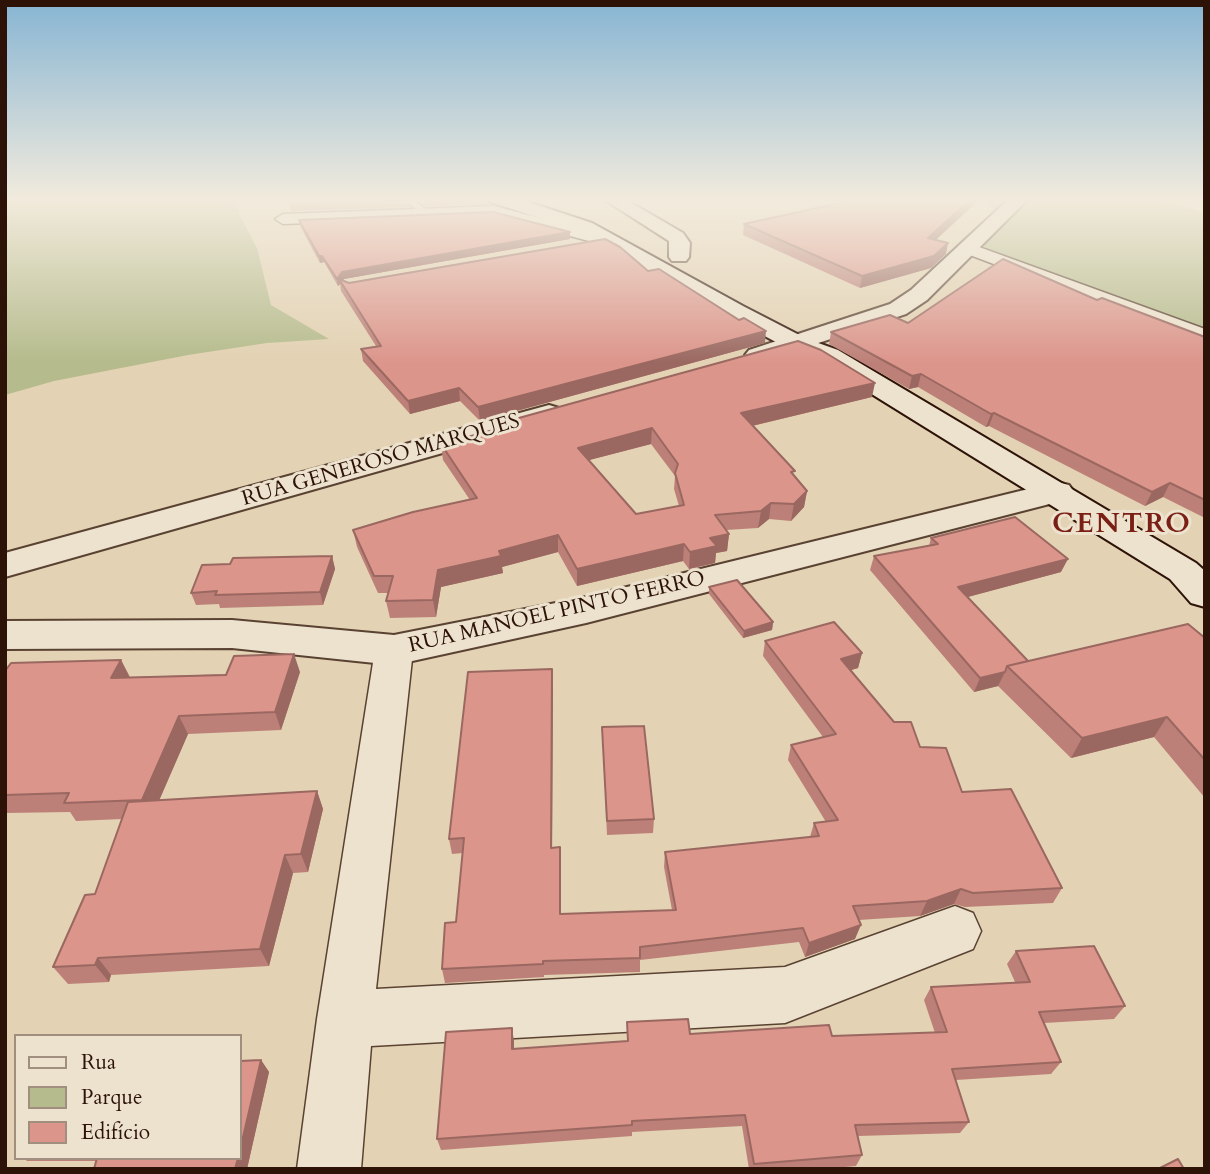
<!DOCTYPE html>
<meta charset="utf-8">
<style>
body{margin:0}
#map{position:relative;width:1210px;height:1174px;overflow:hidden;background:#e3d2b3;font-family:Cardo,serif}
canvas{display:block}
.frame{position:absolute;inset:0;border:7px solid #2c1207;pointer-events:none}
.legend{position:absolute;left:14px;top:1034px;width:228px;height:126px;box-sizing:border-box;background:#ede2ce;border:2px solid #a08f7e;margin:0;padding:9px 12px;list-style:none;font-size:21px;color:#2c1207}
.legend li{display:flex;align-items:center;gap:14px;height:35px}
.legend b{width:35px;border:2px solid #a08f7e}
</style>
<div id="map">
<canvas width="1210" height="1174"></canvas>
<div class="frame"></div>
<ul class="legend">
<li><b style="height:9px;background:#ede2ce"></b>Rua</li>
<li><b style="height:19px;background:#b5bb8c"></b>Parque</li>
<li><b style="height:19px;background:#dc958b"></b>Edifício</li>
</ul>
</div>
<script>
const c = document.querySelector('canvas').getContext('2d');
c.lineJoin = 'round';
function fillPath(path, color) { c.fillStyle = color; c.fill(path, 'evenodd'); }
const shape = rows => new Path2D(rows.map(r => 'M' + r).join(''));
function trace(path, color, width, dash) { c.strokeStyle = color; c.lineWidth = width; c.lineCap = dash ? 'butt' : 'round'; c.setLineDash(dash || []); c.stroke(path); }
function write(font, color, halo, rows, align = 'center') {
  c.font = font + ' Cardo,serif'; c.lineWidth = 6; c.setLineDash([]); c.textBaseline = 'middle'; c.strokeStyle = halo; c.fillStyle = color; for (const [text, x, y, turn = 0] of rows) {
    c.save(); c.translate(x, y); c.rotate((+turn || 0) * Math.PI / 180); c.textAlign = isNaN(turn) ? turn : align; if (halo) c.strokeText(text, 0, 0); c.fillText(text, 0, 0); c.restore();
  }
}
fillPath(shape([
 [5,198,236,198,239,214,257,248,271,305,329,339,267,343,188,355,54,381,5,395],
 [983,198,1156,198,1205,213,1205,328,1107,293,1007,270,979,241,1004,226,987,199]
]), '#b5bb8c');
const service = shape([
 [402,198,412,198,429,212,422,214,402,198]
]);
const minor = shape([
 [494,206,614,237,617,241,608,246,494,216,283,224,275,219,283,214,494,206],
 [968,243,1205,329,1205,344,962,252,959,248,962,244,968,243],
 [394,637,407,641,413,650,376,989,785,967,955,906,973,913,981,931,973,949,785,1023,371,1046,361,1169,297,1169,317,1019,375,650,381,641,394,637]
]);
const tertiary = shape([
 [602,198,623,198,683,233,690,243,689,257,686,261,672,261,669,257,669,241,602,198],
 [1010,198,1029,198,927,300,906,314,767,360,758,363,749,360,745,355,749,350,890,304,911,290,1010,198],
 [549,405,559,408,564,414,559,420,5,577,5,553,549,405],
 [1057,482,1069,485,1074,492,1069,499,586,623,394,665,232,648,5,649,5,621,232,620,394,635,586,597,1057,482]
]);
const secondary = shape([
 [489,198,516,198,592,223,743,306,807,339,838,350,1196,563,1205,571,1205,607,1191,603,1170,579,820,362,789,349,727,316,578,231,491,202,489,198]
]);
trace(service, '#5a4232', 3);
trace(minor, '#5a4232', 3);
trace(tertiary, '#5a4232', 4);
trace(secondary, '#2c1207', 4);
fillPath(service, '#ede2ce');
fillPath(minor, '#ede2ce');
fillPath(tertiary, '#ede2ce');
fillPath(secondary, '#ede2ce');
fillPath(shape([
 [285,198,406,198,408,200,409,207,292,211],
 [417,198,489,198,489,204,426,206],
 [849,198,925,198,930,201,981,198,935,240,946,254,931,268,860,288,743,235,744,224,850,201],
 [299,220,570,239,344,279,343,281,349,283,648,271,765,343,480,421,460,401,410,414,363,361,361,349,376,346,341,291,340,284,338,286,324,262,320,263,300,226],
 [1097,300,1205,337,1205,518,1163,497,1145,506,989,426,986,427,918,387,909,389,829,344,831,332],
 [872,397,752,426,807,491,804,507,791,521,769,519,758,528,726,530,729,534,727,551,716,553,715,563,689,569,683,561,577,586,558,552,502,567,503,573,441,587,436,617,390,618,386,601,388,593,378,593,357,547,353,530,470,500,443,460,441,444,497,429,497,424],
 [651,444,675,476,674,489,679,506,636,514,589,460],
 [931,538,1061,572,967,597,1028,661,1205,638,1205,798,1154,737,1071,758,998,686,974,692,870,570,874,556,929,546],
 [332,556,335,569,323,605,220,608,219,604,196,605,191,593],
 [709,587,773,622,772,630,743,638,709,594],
 [765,641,862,653,858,668,851,670,894,722,920,747,962,792,1062,888,1053,903,965,907,954,904,920,916,859,920,855,939,805,957,799,942,640,960,640,972,544,975,544,977,445,983,442,969,456,922,463,853,452,854,449,839,552,669,552,848,560,847,561,914,672,910,664,867,665,852,810,837,814,823,826,822,788,760,791,745,823,737,763,656],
 [121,660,130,677,300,672,281,730,188,734,159,800,317,791,323,809,308,872,293,873,269,966,111,975,109,982,68,984,53,967,95,894,122,819,76,821,70,812,5,813,5,671],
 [602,727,654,819,653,833,607,835],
 [1016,951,1125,1006,1114,1019,1044,1023,1061,1062,1051,1074,956,1080,969,1122,960,1133,858,1136,862,1155,856,1166,824,1169,749,1169,742,1126,632,1132,632,1136,441,1150,437,1139,514,1041,514,1049,627,1041,627,1022,690,1034,832,1036,935,1033,924,1000,931,987,1015,982,1007,964],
 [261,1060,269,1072,247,1169,94,1169,97,1161,27,1161,24,1158,240,1158,240,1061]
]), '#bd8078');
fillPath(shape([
 [972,198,981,198,925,250,928,238],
 [570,232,570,239,344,279,341,283,339,279,340,284,338,286,337,279,342,272],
 [948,243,946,254,931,268,860,288,862,276],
 [319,256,322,256,324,262,320,263],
 [766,331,765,343,480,421,478,407],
 [921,374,918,387,909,389,912,376],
 [875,383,872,397,739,429,741,413],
 [459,388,460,401,410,414,408,401],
 [994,413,989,426,986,427,991,414],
 [652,428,651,444,578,463,578,448],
 [1170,483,1163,497,1145,506,1152,492],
 [807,491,804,507,791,521,794,504],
 [771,503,769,519,758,528,761,511],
 [729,534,727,551,716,553,715,563,689,569,690,552,710,538],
 [558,535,558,552,502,567,503,573,441,587,436,617,433,600,438,570,499,551],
 [684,544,683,561,577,586,577,569],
 [332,556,335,569,323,605,320,592],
 [1068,559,1061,572,953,601,958,587],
 [773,622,772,630,743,638,744,631],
 [862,653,858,668,838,674,841,659],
 [294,654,300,672,281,730,275,712],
 [121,660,130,678,111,678],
 [552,669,553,684,552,862,551,848],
 [1005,672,998,686,974,692,980,678],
 [179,716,188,734,152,817,142,800],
 [1167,717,1154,737,1071,758,1082,738],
 [317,791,323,809,308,872,301,854],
 [560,847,561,862,561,928,560,914],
 [285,855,293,873,269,966,260,949],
 [961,889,954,904,920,916,927,901],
 [861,925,855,939,805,957,809,943],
 [98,958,111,975,109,982,95,965],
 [512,1028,514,1041,514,1061,512,1049],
 [261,1060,269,1072,247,1169,235,1169,238,1158,240,1158,240,1150]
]), '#9a6861');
const building = shape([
 [287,198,406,198,408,200,290,204,287,198],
 [853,198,925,198,930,201,934,198,972,198,928,238,948,243,934,256,862,276,744,224,853,200,853,198],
 [493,212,570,232,342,272,337,279,322,256,319,256,299,220,493,212],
 [605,239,620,247,648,271,659,269,739,320,744,318,766,331,478,407,459,388,408,401,361,349,381,346,339,279,349,283,605,239],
 [1003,259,1097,300,1102,298,1205,337,1205,500,1170,483,1152,492,994,413,991,414,921,374,912,376,831,332,890,315,908,323,1003,259],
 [798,341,821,350,875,383,741,413,795,471,791,472,807,491,794,504,771,503,761,511,715,515,729,534,710,538,717,546,690,552,684,544,577,569,558,535,499,551,501,556,438,570,433,600,386,601,393,576,374,576,353,530,413,512,477,498,441,444,501,428,497,424,798,341],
 [652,428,678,464,675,473,684,505,636,514,578,448,652,428],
 [1015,517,1068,559,958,587,1028,661,1007,666,1005,672,980,678,874,556,938,544,931,538,1015,517],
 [332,556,320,592,215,595,217,591,191,593,202,565,230,564,233,558,332,556],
 [737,580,773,622,744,631,709,587,737,580],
 [834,622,862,653,841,659,894,722,911,722,920,747,946,748,962,792,1011,789,1062,888,973,893,961,889,927,901,853,906,861,925,809,943,803,928,640,947,640,958,543,961,543,964,442,969,445,923,456,922,464,838,449,839,468,672,552,669,551,848,560,847,560,914,676,910,665,852,819,836,814,823,838,820,791,745,836,734,765,641,834,622],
 [1188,624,1205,638,1205,760,1167,717,1082,738,1007,666,1188,624],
 [294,654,275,712,179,716,142,800,64,803,69,793,5,795,5,671,11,663,121,660,111,678,226,675,234,656,294,654],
 [644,726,654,819,607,821,602,727,644,726],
 [317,791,301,854,285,855,260,949,98,958,95,965,53,967,85,895,95,894,128,802,317,791],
 [1094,946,1125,1006,1039,1012,1061,1062,952,1069,969,1122,855,1125,862,1155,754,1164,745,1115,632,1121,632,1125,437,1139,446,1032,512,1028,512,1049,628,1041,627,1022,688,1019,690,1034,829,1025,832,1036,947,1032,931,987,1030,982,1016,951,1094,946],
 [261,1060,240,1150,240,1061,261,1060],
 [97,1158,238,1158,235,1169,94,1169,97,1158],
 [1178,1159,1184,1169,1158,1169,1178,1159]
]);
fillPath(building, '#dc958b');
trace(building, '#9a6861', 2);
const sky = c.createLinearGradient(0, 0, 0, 363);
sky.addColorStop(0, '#87b5d3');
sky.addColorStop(0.55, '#f2ebdd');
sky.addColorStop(1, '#f2ebdd00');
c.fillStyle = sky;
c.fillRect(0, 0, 1210, 363);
write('21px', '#2c1207', '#ede2ce', [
 ["RUA GENEROSO MARQUES",381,461,-16],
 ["RUA MANOEL PINTO FERRO",557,613,-13]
]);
c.letterSpacing = '2px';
write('bold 28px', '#7a1f14', '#ede2ce', [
 ["CENTRO",1122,526]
]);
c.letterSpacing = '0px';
</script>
